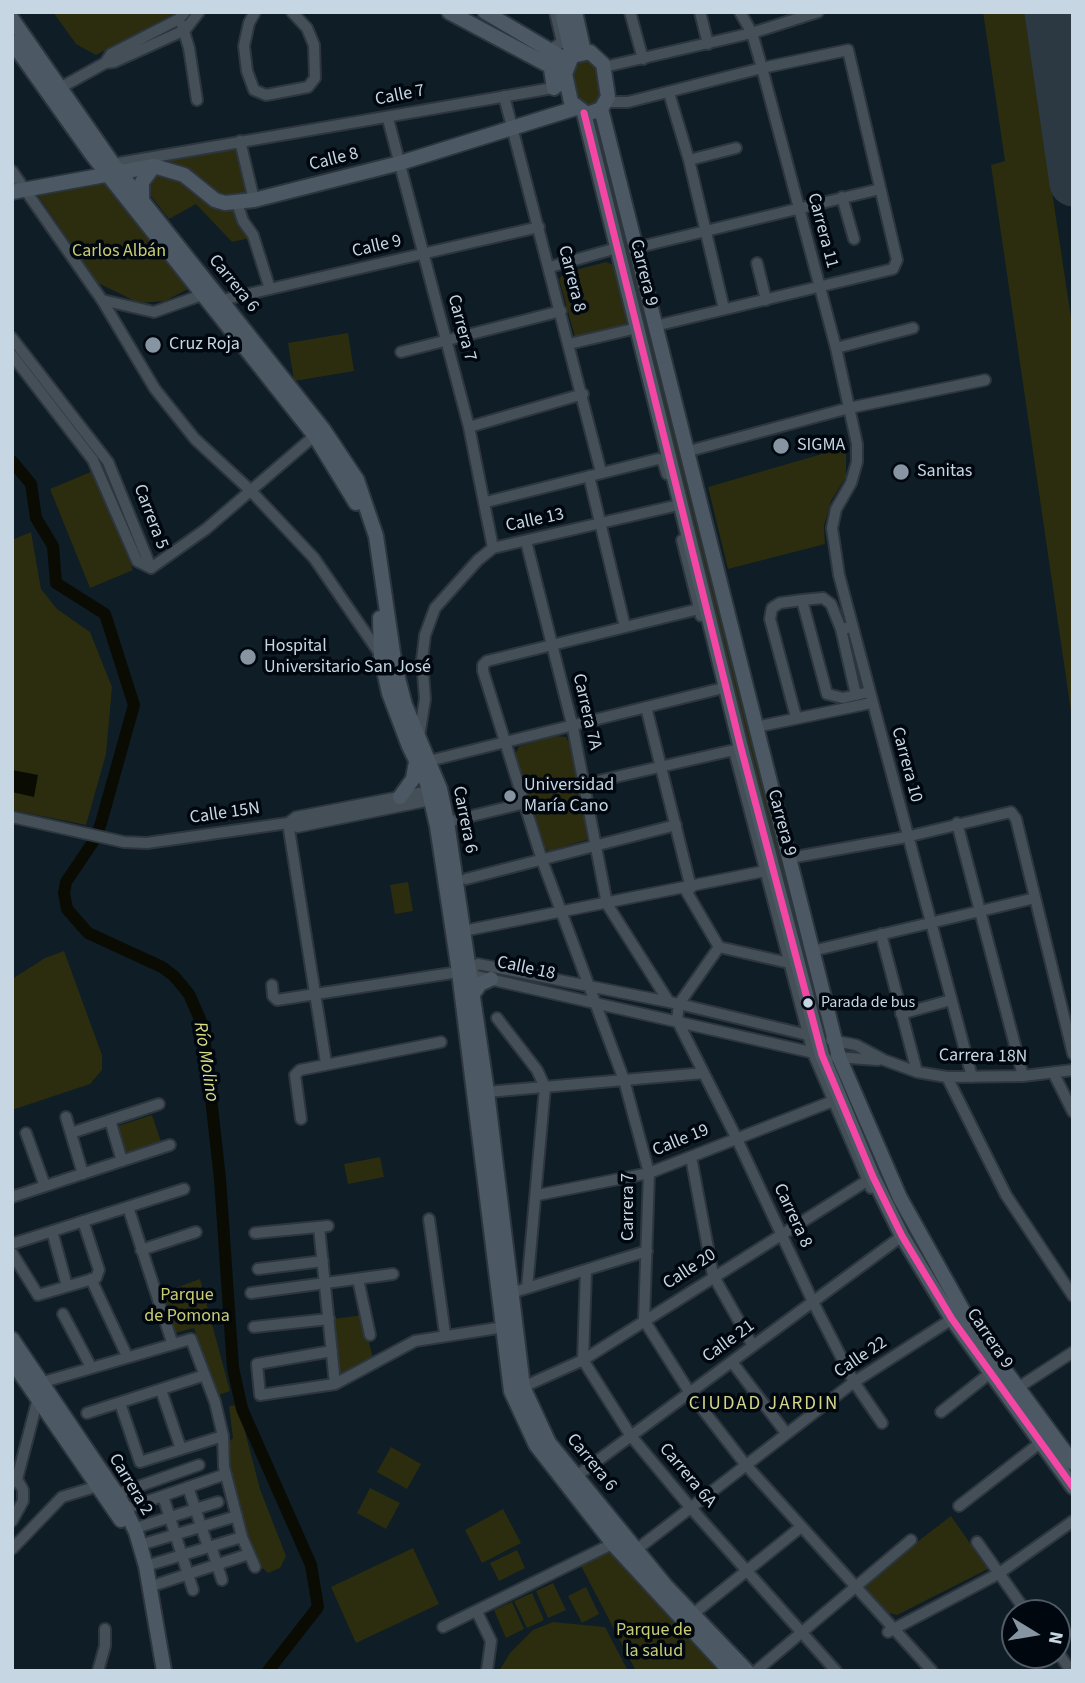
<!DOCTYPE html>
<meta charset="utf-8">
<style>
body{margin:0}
#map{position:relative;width:1085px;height:1683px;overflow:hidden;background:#0e1d26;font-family:"Source Sans 3",sans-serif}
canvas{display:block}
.frame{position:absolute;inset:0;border:14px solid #c7d6e3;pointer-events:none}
.north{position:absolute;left:1001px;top:1599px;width:70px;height:70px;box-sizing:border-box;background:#01070f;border:2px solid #505a64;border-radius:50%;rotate:101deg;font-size:19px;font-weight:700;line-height:28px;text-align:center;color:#c7d6e3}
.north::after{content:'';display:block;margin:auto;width:24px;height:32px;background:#8695a1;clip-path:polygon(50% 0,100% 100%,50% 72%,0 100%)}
</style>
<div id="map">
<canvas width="1085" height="1683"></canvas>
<div class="frame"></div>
<div class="north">N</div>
</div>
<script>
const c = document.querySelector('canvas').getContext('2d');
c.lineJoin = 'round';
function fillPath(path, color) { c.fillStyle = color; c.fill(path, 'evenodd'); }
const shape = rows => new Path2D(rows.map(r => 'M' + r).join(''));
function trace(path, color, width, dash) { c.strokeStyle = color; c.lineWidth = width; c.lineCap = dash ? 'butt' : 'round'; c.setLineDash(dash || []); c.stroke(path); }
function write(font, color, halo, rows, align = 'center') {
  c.font = font + ' "Source Sans 3",sans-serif'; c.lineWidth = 7; c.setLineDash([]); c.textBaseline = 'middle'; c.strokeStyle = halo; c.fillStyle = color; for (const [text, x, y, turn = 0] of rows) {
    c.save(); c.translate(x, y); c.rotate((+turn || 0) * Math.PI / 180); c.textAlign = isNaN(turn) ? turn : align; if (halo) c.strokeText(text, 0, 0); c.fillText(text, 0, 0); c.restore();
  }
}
fillPath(shape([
 [53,12,177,12,96,55,76,44],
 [983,12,1025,12,1073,331,1073,725,991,165,1005,161],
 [579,59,591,59,597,67,604,93,601,103,586,107,579,102,571,70],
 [597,118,757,763,822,1016,817,1017,751,765,593,119],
 [236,147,250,197,236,198,206,189,165,159],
 [169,173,233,209,250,238,232,242,196,204,169,219,150,195,148,184,155,174],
 [103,181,111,186,190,288,165,301,139,303,98,283,37,194],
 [606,262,614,265,627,318,626,326,575,337,559,279,564,273],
 [348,333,354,371,294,381,288,343],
 [846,447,846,477,831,501,824,526,825,544,728,569,708,487],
 [93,471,133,570,90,588,50,489],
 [31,532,41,589,57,609,90,632,112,687,106,754,86,825,12,810,12,540],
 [556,736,566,737,570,745,589,839,549,851,544,848,515,755,519,746],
 [408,882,413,911,395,914,390,885],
 [64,951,102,1055,102,1070,90,1084,12,1110,12,979,45,958],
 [152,1115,161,1142,124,1154,115,1127],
 [380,1157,384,1177,348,1184,344,1164],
 [200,1279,230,1391,216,1396,194,1328,175,1333,162,1293],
 [363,1315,373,1359,340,1374,333,1319],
 [238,1405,260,1489,286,1556,280,1568,268,1573,261,1567,249,1544,231,1478,226,1444,233,1438,229,1406],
 [391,1447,421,1464,407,1489,377,1472],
 [370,1488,400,1503,386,1529,357,1513],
 [503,1509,521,1543,482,1563,465,1530],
 [951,1516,988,1569,897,1615,889,1613,860,1586],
 [413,1548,439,1604,356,1643,331,1587],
 [613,1548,722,1671,636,1671,580,1564],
 [517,1550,525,1568,499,1581,490,1563],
 [553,1583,566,1610,548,1618,536,1591],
 [586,1587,599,1614,582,1623,568,1596],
 [532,1593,544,1620,527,1628,514,1601],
 [512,1602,524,1629,506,1638,494,1610],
 [553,1622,605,1627,628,1671,499,1671,510,1653,533,1630]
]), '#2b2d0e');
fillPath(shape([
 [12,770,38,775,34,797,12,792]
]), '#0a0c03');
trace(shape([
 [12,461,31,484,36,518,53,546,56,583,105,614,134,705,101,823,95,839,66,882,64,893,67,909,88,933,162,967,174,976,189,994,203,1026,220,1179,233,1368,242,1409,311,1565,318,1607,268,1671]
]), '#0a0c03', 12);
trace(shape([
 [1048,12,1073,183]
]), '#2c3942', 47);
const minor = shape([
 [255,12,249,23,244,46,247,71,254,90,266,95,308,87,315,78,314,45,307,28,292,12],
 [630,12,643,59],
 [700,12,708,44],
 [740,12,752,33,762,68,836,348,857,444,857,462,851,483,836,509,832,528,839,575,972,1077],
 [182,25,189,48,197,100],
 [550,50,562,42,555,12],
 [105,63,114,62,185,30,199,12],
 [604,67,752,33,818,12],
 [58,89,105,63,111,54,179,19,185,12],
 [669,93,689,160,724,309],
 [504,96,601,472],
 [607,102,628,102,762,68,848,50,897,260,893,269,655,326],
 [388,119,469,427,493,548],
 [240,141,254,200],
 [689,160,736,148],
 [113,164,559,87],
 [12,171,102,300,155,389,195,439,250,490,314,558,380,654],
 [842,197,854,239],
 [237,203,243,221,253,235,270,289],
 [635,248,880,189],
 [757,263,766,300],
 [550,267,617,248],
 [102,300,154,312,202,295],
 [222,300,539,227],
 [12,338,108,462,151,568],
 [569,344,637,328],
 [836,348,913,328],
 [401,352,561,311],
 [12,355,93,460,137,561,151,568],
 [469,427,583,394],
 [689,451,849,408,985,380],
 [589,476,625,627],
 [486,502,658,459,663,461,667,474],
 [682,540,701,616],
 [526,541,573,728,607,904,669,1002],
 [151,568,206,529,320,431],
 [802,600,823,598,831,604,841,629],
 [707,607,487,661,483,665,483,671,542,860,624,1080,649,1173,644,1320,690,1393,745,1464,932,1671],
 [852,627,841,629,856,695],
 [646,707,691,888],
 [796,717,770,619,772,608,780,603,802,600,827,694,843,698,869,692],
 [756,727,871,703],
 [419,737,425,699,422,660,425,635,435,608,478,560,493,548,674,506],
 [735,754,813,1053,871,1188],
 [429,761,727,687],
 [585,784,734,750],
 [12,817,124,842,147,843,288,823,297,827,436,799],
 [447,822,525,803],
 [288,823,326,1063],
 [288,823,296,817,435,790],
 [957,823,1023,1076],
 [790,858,906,837,1011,812,1016,819,1073,1054],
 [466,879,676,825],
 [685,889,719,947],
 [463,931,765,871],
 [881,934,917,1072],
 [719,947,679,1004,677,1020,736,1137,813,1302,854,1382,882,1423],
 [719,947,789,963],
 [812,951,1035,898],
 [469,971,478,964,679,1004,812,1036],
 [469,971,476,976,819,1054],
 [272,985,273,996,277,1000,465,971],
 [901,1014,951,1000],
 [497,1018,537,1070,545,1087,527,1288],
 [831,1040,856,1045,884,1060,917,1072,947,1077,1023,1076,1073,1070],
 [835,1057,878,1060],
 [1054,1074,1073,1112],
 [947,1077,1006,1195,1073,1296],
 [487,1092,704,1073],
 [66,1117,83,1174],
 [301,1119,295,1075,300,1070,441,1042],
 [110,1120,122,1161],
 [26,1133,45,1186],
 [71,1133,159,1104],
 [691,1157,713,1275,753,1346],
 [538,1195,649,1173,833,1101],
 [12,1197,170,1145],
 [128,1207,172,1342],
 [429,1219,445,1334],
 [319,1227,335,1384],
 [52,1231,67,1286],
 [255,1233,328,1226],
 [12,1244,184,1189],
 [141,1250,196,1232],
 [12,1253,38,1295,96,1278,99,1270,83,1221],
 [258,1269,323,1261],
 [586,1271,583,1360,631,1436,690,1507,836,1671],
 [91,1279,127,1356],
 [358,1279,370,1335],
 [251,1293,393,1274],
 [511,1293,647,1251],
 [63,1314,91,1367],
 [254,1327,329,1319],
 [332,1351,257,1364,260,1395,335,1384,415,1341,504,1327],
 [732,1362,786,1433],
 [40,1383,191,1339,215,1402,223,1436,224,1467,242,1537,255,1567],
 [523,1387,583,1360,873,1177],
 [1016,1389,1073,1352],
 [161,1390,181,1449],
 [120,1403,140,1462,223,1436],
 [941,1412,989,1374],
 [87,1413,205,1375],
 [578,1475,902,1236],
 [12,1483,17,1479,37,1402],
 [188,1487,208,1547],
 [117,1494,199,1465],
 [163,1496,193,1590],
 [959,1506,1040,1443],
 [125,1509,226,1474],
 [12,1521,23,1501,23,1490,17,1479],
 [142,1526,218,1502],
 [977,1542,1027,1613],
 [147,1543,237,1516],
 [211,1546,222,1580],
 [12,1549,62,1497,98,1486],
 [632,1553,854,1382,952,1319],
 [146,1566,242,1537],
 [158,1584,249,1554],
 [477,1612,491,1641,487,1671],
 [693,1614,801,1527],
 [443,1627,620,1540],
 [888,1632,998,1574,1073,1521],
 [1057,1651,1071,1671],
 [98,1671,105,1646,105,1629],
 [756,1671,911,1540]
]);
const major = shape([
 [449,12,565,74],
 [485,12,568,61],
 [562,12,572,56],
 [575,12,584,52],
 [12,19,113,164,323,429,357,480,376,536,395,667,405,705,440,789,447,822,487,1092,523,1387,549,1443,665,1585,747,1671],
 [12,42,93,156,315,436,356,503],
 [590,52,603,64,608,97,601,109,587,114,571,102,565,74,572,56,590,52],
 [551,69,554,88],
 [601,109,839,1057,900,1198,968,1320,1073,1463],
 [584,113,741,748,822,1055,873,1177,902,1236,952,1319,1073,1487],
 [12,192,154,166,184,175,215,200,225,203,254,200,400,163,576,108],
 [142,202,142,182,154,166],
 [380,618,381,656,389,693,409,746,427,783,437,826,459,972,511,1391,536,1445,614,1545,730,1671],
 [400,797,413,779,416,762],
 [473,994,480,984,491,979],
 [12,1339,120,1499,136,1532,146,1566,164,1671],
 [12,1361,121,1520]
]);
trace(minor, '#2d363e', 14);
trace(major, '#2d363e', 18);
trace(minor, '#454f57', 10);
trace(major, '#4c5964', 14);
trace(shape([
 [584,113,741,748,822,1055,873,1177,902,1236,952,1319,1073,1487]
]), '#f346a5', 7);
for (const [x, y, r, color] of [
 [153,345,9,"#8695a1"],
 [781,446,9,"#8695a1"],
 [901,472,9,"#8695a1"],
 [248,657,9,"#8695a1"],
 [510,796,7,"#8695a1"],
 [808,1003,6,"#c7d6e3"]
]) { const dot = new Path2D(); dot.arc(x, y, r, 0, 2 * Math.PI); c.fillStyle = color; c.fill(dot); trace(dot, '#01070f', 2.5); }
write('16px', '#c7d6e3', '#01070f', [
 ["Parada de bus",821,1003]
], 'left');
write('18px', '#c7d6e3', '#01070f', [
 ["Calle 7",400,96,-11],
 ["Calle 8",334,160,-14],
 ["Carrera 11",822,231,75],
 ["Calle 9",377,247,-13],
 ["Carrera 9",643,273,76],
 ["Carrera 8",571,279,76],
 ["Carrera 6",233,284,51],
 ["Carrera 7",461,328,75],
 ["Carrera 5",150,517,69],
 ["Calle 13",535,521,-12],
 ["Carrera 7A",586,712,77],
 ["Carrera 10",906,765,75],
 ["Calle 15N",225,814,-8],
 ["Carrera 6",464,820,79],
 ["Carrera 9",781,823,75],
 ["Calle 18",526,969,12],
 ["Carrera 18N",983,1057,1],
 ["Calle 19",681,1141,-22],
 ["Carrera 7",629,1207,-90],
 ["Carrera 8",792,1216,65],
 ["Calle 20",690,1270,-33],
 ["Carrera 9",989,1339,56],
 ["Calle 21",729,1342,-36],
 ["Calle 22",861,1358,-34],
 ["Carrera 6",591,1463,51],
 ["Carrera 6A",687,1476,50],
 ["Carrera 2",130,1485,59]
]);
write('18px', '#c9cc73', '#01070f', [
 ["Carlos Albán",119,252],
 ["Parque",187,1296],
 ["de Pomona",187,1317],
 ["Parque de",654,1631],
 ["la salud",654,1652]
]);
write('18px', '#c7d6e3', '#01070f', [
 ["Cruz Roja",169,345],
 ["SIGMA",797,446],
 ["Sanitas",917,472],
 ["Hospital",264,647],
 ["Universitario San José",264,668],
 ["Universidad",524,786],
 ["María Cano",524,807]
], 'left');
write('italic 19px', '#dadd83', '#01070f', [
 ["Río Molino",205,1062,81]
]);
c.letterSpacing = '2px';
write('19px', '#d4d789', '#01070f', [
 ["CIUDAD JARDIN",764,1405]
]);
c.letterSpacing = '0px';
</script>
